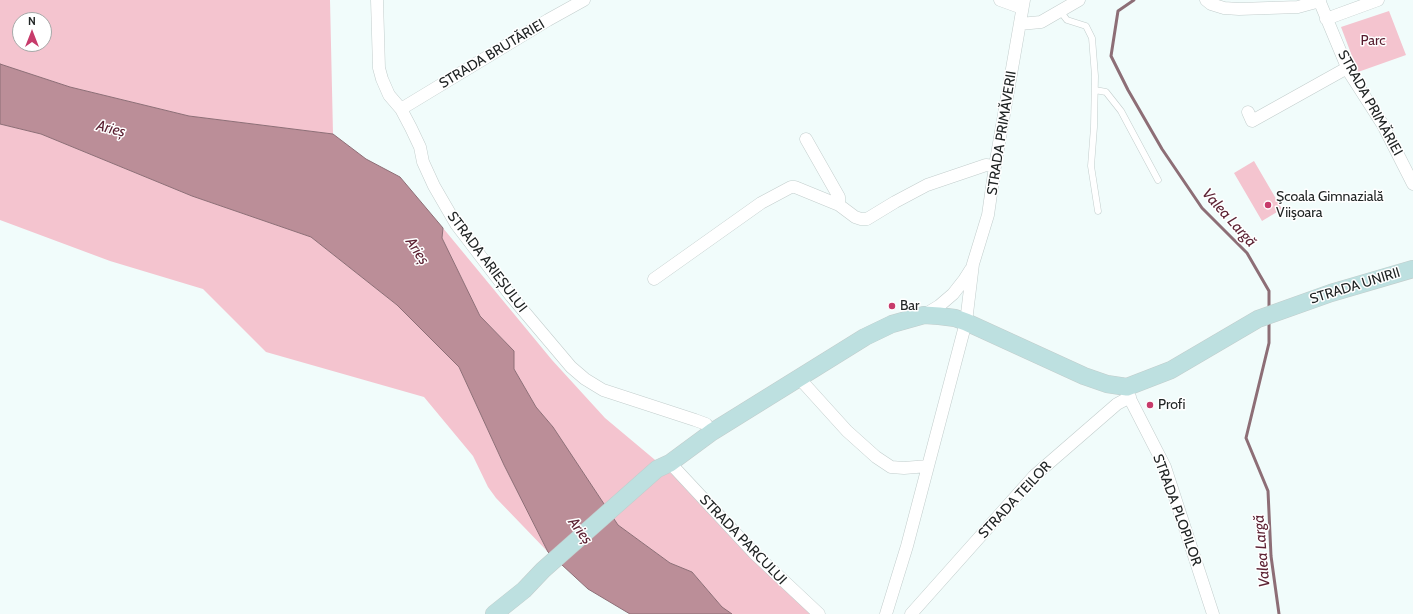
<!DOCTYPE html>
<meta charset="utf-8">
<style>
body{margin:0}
#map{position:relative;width:1413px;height:614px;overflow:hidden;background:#f1fcfb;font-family:Cabin,sans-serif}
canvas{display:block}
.north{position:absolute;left:12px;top:12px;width:40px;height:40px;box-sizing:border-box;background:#fff;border:1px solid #a6a8a8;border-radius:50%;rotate:0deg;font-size:11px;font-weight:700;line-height:16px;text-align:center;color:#212525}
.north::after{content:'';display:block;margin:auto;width:14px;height:18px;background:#c73b6b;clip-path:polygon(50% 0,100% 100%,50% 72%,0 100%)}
</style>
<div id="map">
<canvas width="1413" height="614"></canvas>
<div class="north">N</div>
</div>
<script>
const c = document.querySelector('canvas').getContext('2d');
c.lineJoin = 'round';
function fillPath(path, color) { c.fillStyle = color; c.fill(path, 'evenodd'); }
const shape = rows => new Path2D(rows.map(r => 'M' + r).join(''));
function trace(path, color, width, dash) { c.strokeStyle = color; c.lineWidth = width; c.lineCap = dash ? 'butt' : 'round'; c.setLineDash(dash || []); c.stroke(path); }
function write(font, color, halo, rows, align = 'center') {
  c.font = font + ' Cabin,sans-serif'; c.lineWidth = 3; c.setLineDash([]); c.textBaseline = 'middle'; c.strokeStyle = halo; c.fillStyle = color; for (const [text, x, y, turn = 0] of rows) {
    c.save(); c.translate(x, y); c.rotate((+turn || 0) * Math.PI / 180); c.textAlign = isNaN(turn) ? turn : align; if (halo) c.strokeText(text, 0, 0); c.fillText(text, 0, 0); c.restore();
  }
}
fillPath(shape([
 [0,0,330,0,333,134,189,116,70,87,0,64],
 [20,20,44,20,44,44,20,44],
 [1389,11,1406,55,1358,72,1341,27],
 [0,124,41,134,192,196,311,237,401,308,459,367,504,465,548,552,496,498,488,487,473,456,424,397,266,352,203,289,110,261,0,220],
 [1254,161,1282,209,1262,221,1234,173],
 [443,228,552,360,605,418,673,475,821,614,732,614,722,607,692,572,670,563,618,525,553,427,536,407,514,369,514,351,480,316,442,238]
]), '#f4c4cf');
const water = shape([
 [0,64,70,87,189,116,333,134,366,159,400,177,443,228,442,238,480,316,514,351,514,369,536,407,553,427,618,525,670,563,692,572,722,607,732,614,630,614,588,589,548,552,504,465,459,367,397,305,311,237,192,196,41,134,0,124,0,64]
]);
fillPath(water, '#bb8e98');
trace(water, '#8d6e76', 1);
trace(shape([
 [1134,0,1118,11,1111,56,1128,90,1162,149,1202,208,1247,253,1269,291,1269,309],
 [1269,321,1269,343,1246,438,1268,491,1271,556,1279,614]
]), '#8d6e76', 3);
const lane = shape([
 [1060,11,1067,20,1086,26,1092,38,1095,76,1094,127,1091,166,1098,211],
 [1095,90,1106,92,1121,111,1158,180]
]);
const street = shape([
 [377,0,379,68,382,79,389,95,401,109,411,128,420,147,423,162,434,186,456,224,511,296,571,367,585,379,603,390,695,420,706,424,712,432],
 [1000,0,1022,8],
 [1206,0,1211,4,1224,8,1239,9,1298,7,1320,1],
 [1319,0,1349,72,1383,125,1413,184],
 [1326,19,1378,0],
 [1020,24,1041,22,1079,0],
 [401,109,548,20,584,0],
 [1248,112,1252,121,1347,68],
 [806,139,839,197,839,205],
 [654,279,761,203,791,187,795,187,839,205,855,217,861,219,867,219,895,202,927,185,986,165,995,166],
 [924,315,939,306,953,294,964,280,971,269],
 [799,378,847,431,876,457,891,467,904,468,928,466],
 [1127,390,1127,393,1165,467,1213,614],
 [670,463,754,553,819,614],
 [886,614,907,546,966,322,973,264,988,215,995,166,1024,0],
 [911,614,1034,476,1117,404,1130,397]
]);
const secondary = shape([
 [494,614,524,590,543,570,657,469,670,463,712,432,865,337,892,324,924,315,939,316,955,318,966,322,1084,376,1107,384,1127,387,1171,370,1258,319,1331,293,1413,269]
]);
trace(lane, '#c2cdcc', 7);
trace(street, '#c2cdcc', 13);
trace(secondary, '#c2cdcc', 18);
trace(lane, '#fff', 6);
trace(street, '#fff', 12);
trace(secondary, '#bde0e0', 17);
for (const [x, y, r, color] of [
 [1268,205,4,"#c73b6b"],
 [892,306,4,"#c73b6b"],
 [1150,405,4,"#c73b6b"]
]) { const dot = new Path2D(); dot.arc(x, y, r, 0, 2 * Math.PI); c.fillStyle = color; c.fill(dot); trace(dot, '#fff', 1.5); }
write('14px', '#561c2e', '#fff', [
 ["Parc",1373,41]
]);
write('14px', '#212525', '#fff', [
 ["STRADA BRUTĂRIEI",492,54,-31],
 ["STRADA PRIMĂRIEI",1370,103,61],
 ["STRADA PRIMĂVERII",1002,133,-81],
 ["STRADA ARIEȘULUI",487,262,53],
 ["STRADA UNIRII",1355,286,-17],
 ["STRADA TEILOR",1015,500,-47],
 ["STRADA PLOPILOR",1177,510,70],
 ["STRADA PARCULUI",743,540,46]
]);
write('14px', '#212525', '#fff', [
 ["Şcoala Gimnazială",1276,197],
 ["Viişoara",1276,213],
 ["Bar",900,306],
 ["Profi",1158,405]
], 'left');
write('italic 15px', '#5d2334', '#fff', [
 ["Arieș",111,129,14],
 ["Valea Largă",1229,218,48],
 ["Arieș",417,251,56],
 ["Arieș",580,531,53],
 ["Valea Largă",1262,551,-95]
]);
</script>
